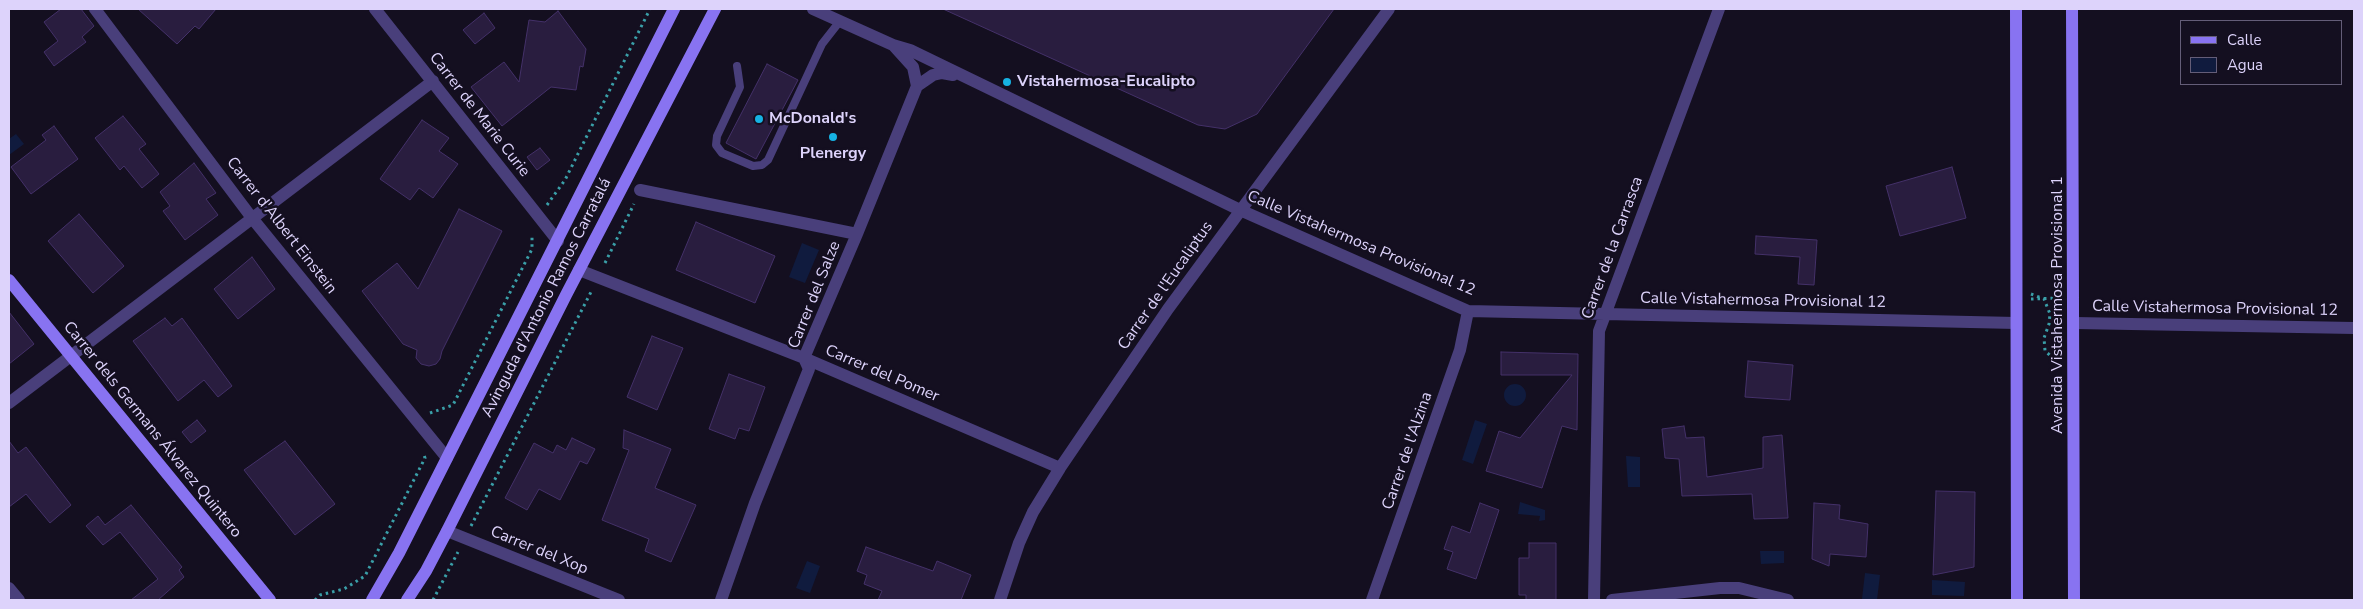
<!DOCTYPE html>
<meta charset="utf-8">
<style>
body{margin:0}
#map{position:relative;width:2363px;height:609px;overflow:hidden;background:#140f20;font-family:"Nunito Sans",sans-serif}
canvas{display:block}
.frame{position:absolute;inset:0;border:10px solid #ddd3fb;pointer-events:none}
.legend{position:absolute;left:2180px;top:20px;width:162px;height:65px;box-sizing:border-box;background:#140f20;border:1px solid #645d78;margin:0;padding:6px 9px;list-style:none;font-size:15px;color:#ddd3fb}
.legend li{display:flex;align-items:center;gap:10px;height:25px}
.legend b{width:25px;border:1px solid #645d78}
</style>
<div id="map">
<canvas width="2363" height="609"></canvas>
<div class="frame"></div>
<ul class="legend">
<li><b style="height:6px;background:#8873f1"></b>Calle</li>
<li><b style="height:14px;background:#101b3e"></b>Agua</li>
</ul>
</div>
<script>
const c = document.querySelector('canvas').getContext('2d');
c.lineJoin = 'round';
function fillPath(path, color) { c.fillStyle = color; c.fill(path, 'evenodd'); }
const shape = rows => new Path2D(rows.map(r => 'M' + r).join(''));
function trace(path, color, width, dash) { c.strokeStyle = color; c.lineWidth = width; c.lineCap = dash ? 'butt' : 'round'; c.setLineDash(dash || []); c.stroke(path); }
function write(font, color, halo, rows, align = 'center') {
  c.font = font + ' "Nunito Sans",sans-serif'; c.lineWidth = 5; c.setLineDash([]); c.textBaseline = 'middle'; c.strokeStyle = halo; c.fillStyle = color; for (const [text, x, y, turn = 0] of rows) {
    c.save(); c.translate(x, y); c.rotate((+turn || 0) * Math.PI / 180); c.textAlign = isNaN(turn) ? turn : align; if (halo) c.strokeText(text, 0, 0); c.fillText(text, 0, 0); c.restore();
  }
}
fillPath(shape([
 [16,134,24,144,9,155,9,139],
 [802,243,819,250,805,283,789,277],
 '1504 395a11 11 0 1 1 22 0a11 11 0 1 1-22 0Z',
 [1475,420,1487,424,1473,464,1462,460],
 [1626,456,1640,457,1640,487,1628,487],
 [1520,502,1545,510,1545,520,1539,521,1540,516,1518,514],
 [1760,551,1784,551,1784,563,1761,564],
 [807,561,820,566,810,593,796,588],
 [1865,573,1880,575,1877,600,1862,599],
 [1932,580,1965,582,1964,596,1932,595]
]), '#101b3e');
const building = shape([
 [61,9,81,9,94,26,82,37,86,42,54,66,44,52,58,41,44,22,61,9],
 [138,9,216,9,199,29,195,26,177,44,138,9],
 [943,9,1334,9,1257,114,1225,129,1198,125,943,9],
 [558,11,586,49,583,67,580,66,576,90,551,87,502,126,471,87,504,62,519,82,529,20,545,22,558,11],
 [484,13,495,28,475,44,463,30,484,13],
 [767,64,798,80,756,159,726,143,767,64],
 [123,116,146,144,139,149,159,174,142,188,124,166,120,170,95,138,123,116],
 [422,120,449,138,439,151,458,164,433,198,419,188,410,200,380,179,422,120],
 [54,126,78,159,31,194,11,167,46,140,42,135,54,126],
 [540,148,550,160,537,170,527,157,540,148],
 [194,163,216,193,206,199,218,215,185,240,163,211,170,206,160,192,194,163],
 [1952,167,1966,218,1900,236,1886,186,1952,167],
 [459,209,502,231,442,351,440,359,436,364,429,366,421,364,416,358,417,350,403,344,362,291,397,263,418,289,459,209],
 [79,214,124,266,93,293,48,241,79,214],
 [696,222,775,256,755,303,676,270,696,222],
 [1756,236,1817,240,1814,285,1798,284,1800,257,1755,254,1756,236],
 [252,257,275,289,238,319,214,289,252,257],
 [9,312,34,344,9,364,9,312],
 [165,318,172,326,182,318,232,386,218,397,204,380,178,401,133,341,165,318],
 [652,336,683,348,657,410,627,397,652,336],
 [1501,352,1578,354,1577,430,1562,426,1542,488,1486,471,1499,431,1520,438,1572,375,1501,375,1501,352],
 [1748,361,1793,365,1790,400,1745,397,1748,361],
 [729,374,765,387,749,431,739,428,735,439,709,429,729,374],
 [197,420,206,431,191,443,182,432,197,420],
 [1684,426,1686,438,1704,437,1707,477,1763,468,1763,437,1782,435,1788,518,1754,519,1752,494,1682,496,1679,459,1665,458,1662,429,1684,426],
 [624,430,671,449,655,488,696,505,671,562,645,551,649,539,602,520,629,450,623,448,624,430],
 [572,438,595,449,587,464,580,461,560,500,539,489,527,510,505,498,534,443,553,453,557,445,566,450,572,438],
 [9,441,18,453,26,447,71,505,50,523,26,494,9,507,9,441],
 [285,441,335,504,295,535,244,470,285,441],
 [1936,491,1975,492,1974,567,1933,575,1936,491],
 [1480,503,1499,510,1476,579,1447,569,1453,552,1444,549,1452,526,1470,533,1480,503],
 [1814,503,1840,505,1839,519,1868,524,1866,557,1830,554,1829,566,1812,559,1814,503],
 [131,505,182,567,179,570,184,577,158,600,131,600,158,579,120,532,103,545,86,526,98,516,105,525,131,505],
 [1529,543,1556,543,1556,600,1526,600,1526,595,1519,595,1519,558,1529,558,1529,543],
 [866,547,933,571,937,561,971,575,961,600,878,600,882,591,864,584,867,575,857,571,866,547]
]);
fillPath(building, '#291d3f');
trace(building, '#443169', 1);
trace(shape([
 [547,205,565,180,650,9],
 [605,263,634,204],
 [2031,294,2044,299,2050,314,2049,324,2044,338,2045,351,2052,357,2058,358],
 [2031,299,2057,298],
 [430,413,453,405,532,249,532,234],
 [471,526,591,292],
 [315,600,320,595,344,589,365,576,425,458,424,455],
 [433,600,458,552]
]), '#3a9fa8', 3, [2.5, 4]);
trace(shape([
 [737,66,740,87,717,136,716,145,722,153,753,166,762,165,768,160,822,44,840,21]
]), '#493f7b', 8);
trace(shape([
 [95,9,252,218,447,458],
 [375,9,558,241],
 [813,9,893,45,910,50,1240,210,1468,311,2016,323],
 [917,86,933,75,942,73,953,75],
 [640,190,857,234],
 [579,270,804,358,1060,468],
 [2075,323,2354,328],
 [9,403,433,81],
 [447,531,619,600],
 [9,588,19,600],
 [721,600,755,503,809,369,804,358,857,234,917,86,913,67,894,46],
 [1000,600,1019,543,1033,512,1060,468,1168,309,1389,9],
 [1372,600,1460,350,1468,311],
 [1594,600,1599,331,1719,9],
 [1612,600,1720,588,1739,588,1788,600]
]), '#493f7b', 12);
trace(shape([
 [2016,9,2017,600],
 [2072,9,2074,600],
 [9,280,270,600],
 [372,600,399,553,674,9],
 [407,600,426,571,447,531,566,295,715,9]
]), '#8873f1', 12);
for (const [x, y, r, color] of [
 [1007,82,5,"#16b2e3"],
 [759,119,5,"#16b2e3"],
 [833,137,5,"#16b2e3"]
]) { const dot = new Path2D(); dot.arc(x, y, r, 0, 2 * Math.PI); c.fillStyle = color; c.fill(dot); trace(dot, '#140f20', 2); }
write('bold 16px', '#ddd3fb', '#140f20', [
 ["Vistahermosa-Eucalipto",1017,82],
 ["McDonald's",769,119],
 ["Plenergy",833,154,"center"]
], 'left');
write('16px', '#ddd3fb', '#140f20', [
 ["Carrer de Marie Curie",479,115,52],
 ["Carrer d'Albert Einstein",281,226,52],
 ["Calle Vistahermosa Provisional 12",1361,244,23],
 ["Carrer de la Carrasca",1613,248,-70],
 ["Carrer de l'Eucaliptus",1166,286,-55],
 ["Carrer del Salze",815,295,-68],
 ["Avinguda d'Antonio Ramos Carratalá",547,298,-63],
 ["Calle Vistahermosa Provisional 12",1763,301,1],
 ["Avenida Vistahermosa Provisional 1",2058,305,-90],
 ["Calle Vistahermosa Provisional 12",2215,309,1],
 ["Carrer del Pomer",882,374,23],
 ["Carrer dels Germans Álvarez Quintero",152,430,51],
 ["Carrer de l'Alzina",1408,451,-71],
 ["Carrer del Xop",539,551,22]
]);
</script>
